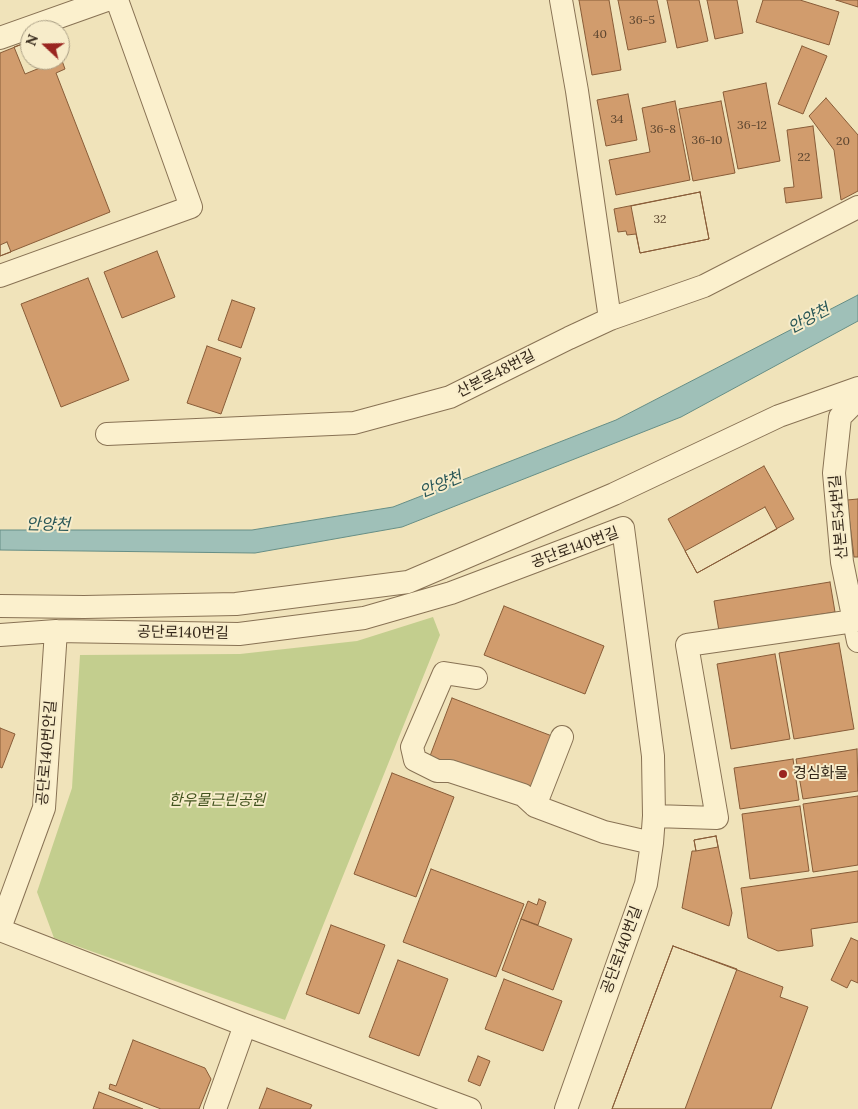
<!DOCTYPE html>
<meta charset="utf-8">
<style>
body{margin:0}
#map{position:relative;width:858px;height:1109px;overflow:hidden;background:#f0e3ba;font-family:Lora,serif}
canvas{display:block}
.north{position:absolute;left:20px;top:20px;width:50px;height:50px;box-sizing:border-box;background:#f7ecca;border:1px solid #a99e84;border-radius:50%;rotate:291deg;font-size:14px;font-weight:700;line-height:20px;text-align:center;color:#35281a}
.north::after{content:'';display:block;margin:auto;width:18px;height:22px;background:#9a2520;clip-path:polygon(50% 0,100% 100%,50% 72%,0 100%)}
</style>
<div id="map">
<canvas width="858" height="1109"></canvas>
<div class="north">N</div>
</div>
<script>
const c = document.querySelector('canvas').getContext('2d');
c.lineJoin = 'round';
function fillPath(path, color) { c.fillStyle = color; c.fill(path, 'evenodd'); }
const shape = rows => new Path2D(rows.map(r => 'M' + r).join(''));
function trace(path, color, width, dash) { c.strokeStyle = color; c.lineWidth = width; c.lineCap = dash ? 'butt' : 'round'; c.setLineDash(dash || []); c.stroke(path); }
function write(font, color, halo, rows, align = 'center') {
  c.font = font + ' Lora,"Noto Sans KR",serif'; c.lineWidth = 4; c.setLineDash([]); c.textBaseline = 'middle'; c.strokeStyle = halo; c.fillStyle = color; for (const [text, x, y, turn = 0] of rows) {
    c.save(); c.translate(x, y); c.rotate((+turn || 0) * Math.PI / 180); c.textAlign = isNaN(turn) ? turn : align; if (halo) c.strokeText(text, 0, 0); c.fillText(text, 0, 0); c.restore();
  }
}
fillPath(shape([
 [433,617,440,635,285,1020,54,938,37,892,72,788,80,655,240,654,357,641]
]), '#c3ce8e');
const water = shape([
 [858,295,858,321,681,417,402,527,255,553,0,550,0,530,252,530,393,507,616,420,858,295]
]);
fillPath(water, '#9fc0b8');
trace(water, '#668e86', 1);
const building = shape([
 [579,0,609,0,621,70,592,75,579,0],
 [618,0,657,0,666,42,628,50,618,0],
 [667,0,699,0,708,41,677,48,667,0],
 [707,0,737,0,743,33,715,39,707,0],
 [763,0,800,0,839,12,829,45,756,22,763,0],
 [836,0,858,0,858,7,836,0],
 [30,41,30,60,60,60,60,55,65,69,56,73,110,212,0,256,0,53,30,41],
 [30,41,30,60,51,60,52,63,25,74,14,47,30,41],
 [802,46,827,56,803,114,778,104,802,46],
 [766,83,780,161,738,169,723,92,766,83],
 [628,94,637,140,606,146,597,100,628,94],
 [826,98,858,135,858,191,841,200,834,150,809,116,826,98],
 [675,101,690,180,616,195,609,160,650,152,642,108,675,101],
 [721,101,735,173,693,181,679,109,721,101],
 [813,126,822,198,786,203,784,188,794,187,787,130,813,126],
 [700,192,709,239,640,253,631,206,700,192],
 [700,192,709,239,640,253,636,234,627,235,626,231,618,232,614,209,700,192],
 [7,242,11,252,0,256,0,245,7,242],
 [157,251,175,297,122,318,104,272,157,251],
 [88,278,129,380,61,407,21,304,88,278],
 [232,300,255,308,241,348,218,340,232,300],
 [207,346,241,358,221,414,187,403,207,346],
 [764,466,794,519,697,573,668,519,764,466],
 [858,499,858,557,854,557,847,500,858,499],
 [765,507,777,529,697,573,685,551,765,507],
 [830,582,835,612,719,631,714,601,830,582],
 [504,606,604,646,585,694,484,655,504,606],
 [839,643,854,729,794,739,779,653,839,643],
 [775,654,790,739,731,749,717,664,775,654],
 [452,698,552,736,530,794,430,756,452,698],
 [0,728,15,734,2,768,0,767,0,728],
 [857,749,858,791,803,799,796,759,857,749],
 [793,759,799,800,740,809,734,768,793,759],
 [392,773,454,797,416,897,354,874,392,773],
 [858,796,858,865,813,872,803,804,858,796],
 [800,806,809,871,750,879,742,814,800,806],
 [716,836,718,847,696,851,694,840,716,836],
 [716,836,732,913,729,926,682,908,692,851,696,851,694,840,716,836],
 [431,869,524,904,496,977,403,942,431,869],
 [858,871,858,922,811,929,813,946,778,951,748,938,741,888,858,871],
 [539,899,546,902,538,925,521,919,528,901,537,905,539,899],
 [521,919,572,939,553,990,502,970,521,919],
 [331,925,385,945,359,1014,306,994,331,925],
 [851,938,858,941,858,983,851,980,847,988,831,980,851,938],
 [673,946,737,969,685,1109,612,1109,673,946],
 [673,946,783,987,780,997,808,1007,771,1109,612,1109,673,946],
 [398,960,448,979,419,1056,369,1037,398,960],
 [504,979,562,1001,543,1051,485,1029,504,979],
 [133,1040,205,1068,211,1079,199,1109,161,1109,109,1089,110,1084,116,1086,133,1040],
 [478,1056,490,1061,480,1086,468,1081,478,1056],
 [267,1088,312,1105,310,1109,259,1109,267,1088],
 [99,1092,143,1109,93,1109,99,1092]
]);
fillPath(building, '#d19c6d');
trace(building, '#885c38', 1);
const minor = shape([
 [561,0,577,91,610,319],
 [0,38,107,0],
 [0,276,191,207,117,0],
 [858,399,840,417,834,473,842,562,858,641],
 [107,434,354,423,450,397,569,338,610,319,704,286,858,207],
 [0,606,84,607,236,604,408,582,614,494,779,416,858,388],
 [0,635,56,631,239,634,364,618,451,593,623,528,653,756,654,816,652,843,646,884,566,1109],
 [476,678,444,673,412,747,415,760,437,771,450,771,523,795,535,806,604,832,652,843],
 [535,806,562,737],
 [654,816,717,818,687,645,854,621],
 [0,928,44,808,56,631],
 [0,930,245,1025,470,1109],
 [215,1109,245,1025]
]);
trace(minor, '#887254', 24);
trace(minor, '#fbf0cd', 22);
for (const [x, y, r, color] of [
 [783,774,5,"#9a2520"]
]) { const dot = new Path2D(); dot.arc(x, y, r, 0, 2 * Math.PI); c.fillStyle = color; c.fill(dot); trace(dot, '#f7ecca', 2); }
write('12px', '#5c452f', null, [
 ["36-5",642,21],
 ["40",600,35],
 ["34",617,120],
 ["36-12",752,126],
 ["36-8",663,130],
 ["36-10",707,141],
 ["20",843,142],
 ["22",804,158],
 ["32",660,220]
]);
write('15px', '#35281a', '#f7ecca', [
 ["산본로48번길",496,374,-27],
 ["산본로54번길",839,517,-95],
 ["공단로140번길",575,548,-20],
 ["공단로140번길",183,633,1],
 ["공단로140번안길",47,753,-85],
 ["공단로140번길",622,950,-70]
]);
write('15px', '#35281a', '#f7ecca', [
 ["경심화물",793,774]
], 'left');
write('italic 15px', '#43531f', '#f7ecca', [
 ["한우물근린공원",217,801]
]);
write('italic 16px', '#285656', '#f7ecca', [
 ["안양천",809,319,-28],
 ["안양천",441,485,-22],
 ["안양천",48,525,1]
]);
</script>
